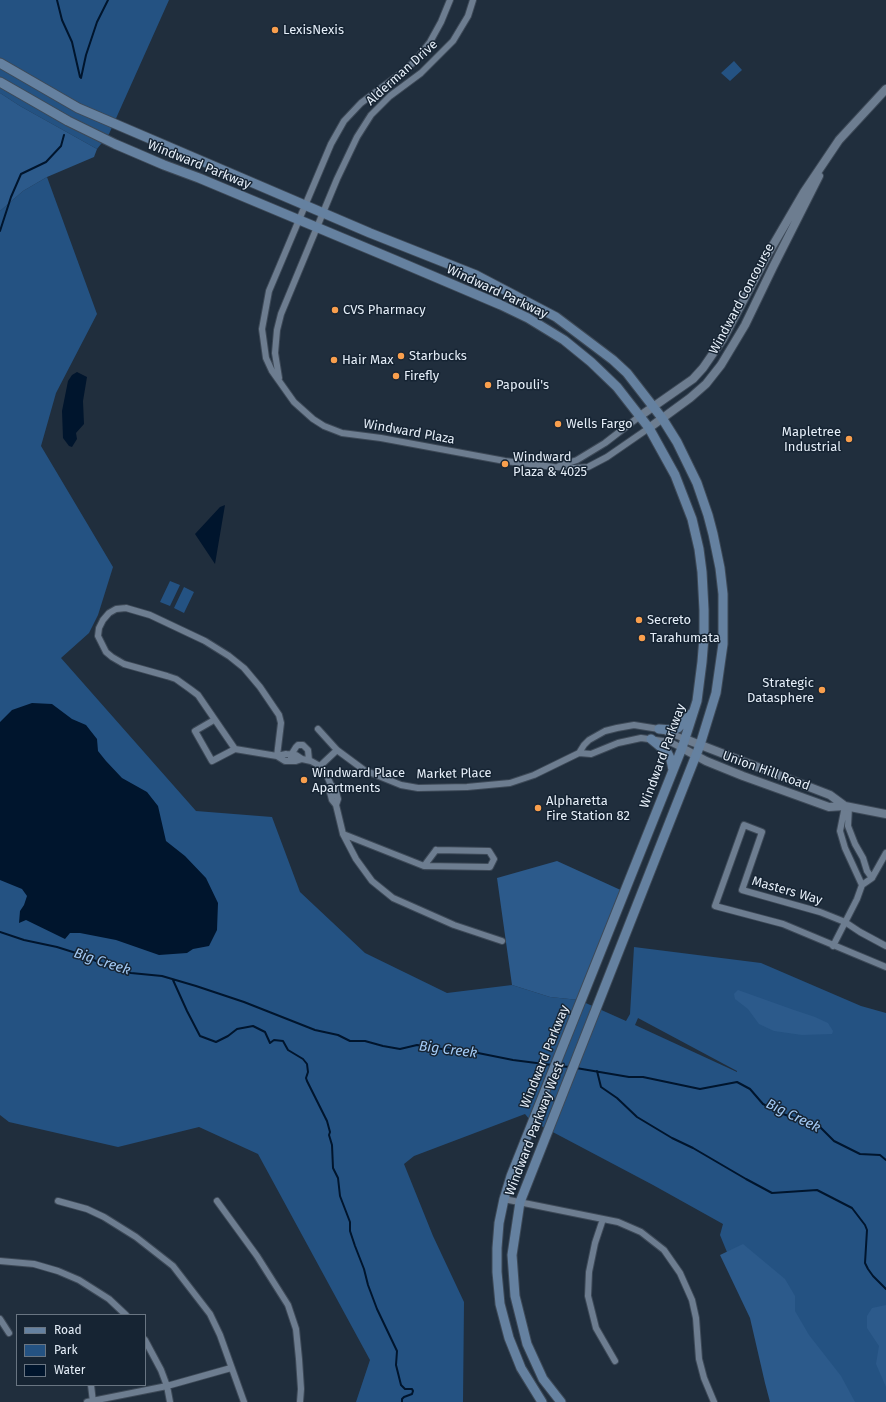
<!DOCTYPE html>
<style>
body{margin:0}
#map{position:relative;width:886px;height:1402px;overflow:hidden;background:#202e3d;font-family:"Fira Sans",sans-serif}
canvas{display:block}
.legend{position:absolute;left:16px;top:1314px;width:130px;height:72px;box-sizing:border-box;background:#162433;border:1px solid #697582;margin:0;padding:5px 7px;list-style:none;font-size:12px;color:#e5eef8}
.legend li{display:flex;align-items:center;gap:8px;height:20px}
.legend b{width:20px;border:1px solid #697582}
</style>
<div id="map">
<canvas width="886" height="1402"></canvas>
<ul class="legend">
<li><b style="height:5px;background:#6581a0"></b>Road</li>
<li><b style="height:11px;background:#245282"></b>Park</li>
<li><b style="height:11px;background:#00152d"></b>Water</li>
</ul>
</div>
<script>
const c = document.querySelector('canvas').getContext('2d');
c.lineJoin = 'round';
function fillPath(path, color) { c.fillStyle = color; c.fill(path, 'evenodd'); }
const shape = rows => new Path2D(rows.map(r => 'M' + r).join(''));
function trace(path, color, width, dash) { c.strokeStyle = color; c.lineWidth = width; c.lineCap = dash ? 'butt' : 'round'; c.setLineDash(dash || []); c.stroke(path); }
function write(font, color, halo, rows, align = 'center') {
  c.font = font + ' "Fira Sans",sans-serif'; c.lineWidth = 3; c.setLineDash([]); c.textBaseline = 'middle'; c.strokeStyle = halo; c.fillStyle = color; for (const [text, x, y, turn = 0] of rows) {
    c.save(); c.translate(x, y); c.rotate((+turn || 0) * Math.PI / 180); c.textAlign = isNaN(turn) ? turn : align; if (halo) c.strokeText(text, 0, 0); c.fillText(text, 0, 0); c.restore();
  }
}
fillPath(shape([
 [0,0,169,0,109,134,97,149,20,106,0,93],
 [734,61,742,70,730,81,721,73],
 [47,177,97,314,56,393,41,446,113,567,98,615,89,633,61,658,196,811,272,817,300,892,365,953,447,993,512,985,550,997,579,1000,626,1021,630,1014,634,947,761,963,861,1006,886,1013,886,1402,808,1402,738,1279,720,1235,723,1224,653,1185,530,1120,525,1114,414,1156,404,1164,433,1236,464,1302,463,1402,356,1402,370,1360,258,1154,199,1127,118,1147,9,1122,0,1115,0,211,23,191],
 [638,1018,737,1071,737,1072,635,1025],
 [170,581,180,585,170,606,160,602],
 [184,587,194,592,184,613,174,608]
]), '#245282');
fillPath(shape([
 [0,93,20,106,97,149,94,157,47,177,23,191,0,211],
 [557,861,625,892,579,1000,550,997,512,985,497,878],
 [738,990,794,1010,815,1017,828,1023,833,1031,832,1034,802,1035,774,1031,759,1024,748,1009,735,999,734,994],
 [743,1244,785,1279,795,1296,795,1311,809,1335,841,1376,855,1402,770,1402,765,1383,750,1318,720,1255],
 [886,1305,886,1387,876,1364,879,1346,867,1328,867,1316,872,1308]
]), '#2c5a8b');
fillPath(shape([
 [77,372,87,377,83,401,84,424,76,433,77,439,72,447,69,446,63,438,62,411,68,381,72,375],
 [225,505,215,564,195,534,220,507],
 [32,703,52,704,72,719,86,725,97,739,98,751,106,761,122,778,147,792,158,806,166,841,185,856,206,878,218,903,217,930,209,946,193,949,187,953,159,955,116,940,80,933,70,933,65,939,26,920,19,923,20,911,24,905,27,896,22,889,0,880,0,722,12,710]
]), '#00152d');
trace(shape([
 [57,0,62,20,72,42,80,77],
 [81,78,86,55,97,22,108,0],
 [0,231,11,197,21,174,46,162,61,146,64,135],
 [0,932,24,940,57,947,76,953,106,965,131,973,162,976,196,986,244,1002,315,1030,338,1035,350,1041,365,1041,383,1046,400,1049,417,1045,442,1049,468,1051,513,1060,552,1065],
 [173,980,187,1011,200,1036,216,1042,228,1036,237,1029,253,1026,265,1032,270,1043,274,1040,283,1041,288,1050,303,1059,307,1064,308,1072,306,1078,307,1081,327,1121,330,1132,329,1135,332,1145,333,1168,338,1178,340,1196,350,1222,350,1231,355,1246,364,1269,368,1285,377,1309,397,1351,396,1365,401,1385,405,1389,412,1389,413,1391,412,1394,404,1397,402,1399,402,1402],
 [558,1066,570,1067],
 [576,1068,629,1077,643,1077,700,1089,737,1082,750,1089,763,1104,783,1114,820,1127,834,1141,860,1154,880,1155,886,1160],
 [597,1071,601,1087,617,1098,637,1117,672,1138,693,1148,746,1179,772,1193,817,1190,852,1208,865,1225,867,1230,865,1263,868,1269,873,1276,886,1289]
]), '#00152d', 2);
const minor = shape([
 [450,0,441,22,430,42,416,60,404,71,361,103,344,121,331,144,269,291,262,329,266,358,272,371,294,402,313,419,324,426,342,433,381,438,505,461,554,467,576,468,588,467,607,457,649,428],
 [279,378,275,353,277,330,281,314,337,179,357,137,371,115,390,96,421,73,453,41,468,16,473,0],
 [559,466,577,460,605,443,640,416],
 [126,608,150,615,205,641,229,656,244,668,260,687,279,715,281,723,277,756,235,749,198,695,190,689,176,679,167,676,124,664,112,657,106,652,98,636,99,628,103,620,109,613,116,609,126,608],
 [214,720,195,731,212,761,235,749],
 [318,729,337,750,364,770,401,785,418,788,467,787,510,783,534,775,579,753,584,745,589,740,605,731,617,728,634,725,659,729,685,739],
 [579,753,591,754,618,743,641,738,670,742,682,748],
 [286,754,296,755,302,759,296,761,285,761,277,756,286,754],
 [291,758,291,755,296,747,298,745,303,745,308,750,309,760],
 [302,759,311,761,320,766,327,776,331,785],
 [320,766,337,750],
 [331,785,335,788,338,799,336,805,332,800,331,796,329,789,331,785],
 [336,805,343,834,356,859,372,881,393,898,454,925,502,941],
 [845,806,840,831,845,848,862,885],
 [849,807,848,826,855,844,863,858,867,871,872,878],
 [343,834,424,866],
 [436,850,489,851,494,859,490,867,424,866,436,850],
 [833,946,857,899,862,885,872,878,886,853],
 [886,946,860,932,845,922,820,912,742,890,762,832,744,825,715,906,783,924,886,967],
 [504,1199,618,1222,641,1232,664,1250,680,1273,692,1300,696,1318,699,1359,704,1378,714,1402],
 [58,1201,87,1209,104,1217,136,1237,173,1266,210,1314,220,1335,244,1402],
 [217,1201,257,1256,288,1305,296,1329,299,1359,301,1389,300,1402],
 [603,1219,595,1243,589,1272,588,1296,596,1328,615,1361],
 [0,1261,34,1264,58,1271,79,1280,109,1299,126,1315],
 [0,1319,9,1333],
 [145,1340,161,1370,167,1386,170,1402],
 [91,1385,93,1402],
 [87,1402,167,1386,231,1368]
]);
const tertiary = shape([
 [640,416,693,379,703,368,723,339,769,252,804,192,839,140,886,89],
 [649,428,690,398,706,384,721,365,745,325,773,267,819,176],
 [685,739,830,795,845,806],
 [682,748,706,761,743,776,829,807,845,806,886,814]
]);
const secondary = shape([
 [0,63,78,108,370,233,476,275,556,317,613,360,627,373,662,418,677,442,697,483,708,515,713,534,720,568,723,594,723,644,716,693,700,745,520,1202,512,1255,515,1296,527,1344,543,1379,561,1402],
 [0,82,68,121,115,144,164,165,199,178,395,260,501,305,528,318,564,340,591,362,617,387,649,428,675,475,692,519,699,549,702,572,704,610,704,637,702,662,697,701,682,748,511,1176,504,1199,499,1223,497,1248,497,1272,500,1304,509,1338,521,1368,542,1402],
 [659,729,672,730,678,728,692,713],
 [651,739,667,752,671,760,673,770]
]);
trace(minor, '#3d4957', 8);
trace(tertiary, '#3d4957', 10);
trace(secondary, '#3d4957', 11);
trace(minor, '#6d7d90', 6);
trace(tertiary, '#6d7d90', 8);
trace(secondary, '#6581a0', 9);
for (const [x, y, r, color] of [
 [275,30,4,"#f99f4d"],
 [335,310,4,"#f99f4d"],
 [401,356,4,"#f99f4d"],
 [334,360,4,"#f99f4d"],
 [396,376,4,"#f99f4d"],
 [488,385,4,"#f99f4d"],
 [558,424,4,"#f99f4d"],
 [849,439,4,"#f99f4d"],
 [505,464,4,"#f99f4d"],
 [639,620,4,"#f99f4d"],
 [642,638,4,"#f99f4d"],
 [822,690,4,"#f99f4d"],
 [304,780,4,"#f99f4d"],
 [538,808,4,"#f99f4d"]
]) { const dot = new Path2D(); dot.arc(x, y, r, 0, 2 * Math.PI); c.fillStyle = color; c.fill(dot); trace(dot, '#162433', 1.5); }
write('13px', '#e5eef8', '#162433', [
 ["LexisNexis",283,30],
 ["CVS Pharmacy",343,310],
 ["Starbucks",409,356],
 ["Hair Max",342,360],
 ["Firefly",404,376],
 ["Papouli's",496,385],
 ["Wells Fargo",566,424],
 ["Mapletree",841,432,"right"],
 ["Industrial",841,447,"right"],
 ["Windward",513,457],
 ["Plaza & 4025",513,472],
 ["Secreto",647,620],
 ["Tarahumata",650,638],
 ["Strategic",814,683,"right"],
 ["Datasphere",814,698,"right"],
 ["Windward Place",312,773],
 ["Apartments",312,788],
 ["Alpharetta",546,801],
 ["Fire Station 82",546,816]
], 'left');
write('13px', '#e5eef8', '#162433', [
 ["Alderman Drive",402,73,-42],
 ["Windward Parkway",199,165,22],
 ["Windward Parkway",497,292,25],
 ["Windward Concourse",742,299,-62],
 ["Windward Plaza",409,432,10],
 ["Windward Parkway",663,756,-70],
 ["Union Hill Road",766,771,20],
 ["Market Place",454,774,-1],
 ["Masters Way",787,891,16],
 ["Windward Parkway",545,1057,-68],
 ["Windward Parkway West",535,1129,-69]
]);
write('italic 14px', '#a3caf5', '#162433', [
 ["Big Creek",102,962,18],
 ["Big Creek",448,1050,7],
 ["Big Creek",793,1116,26]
]);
</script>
